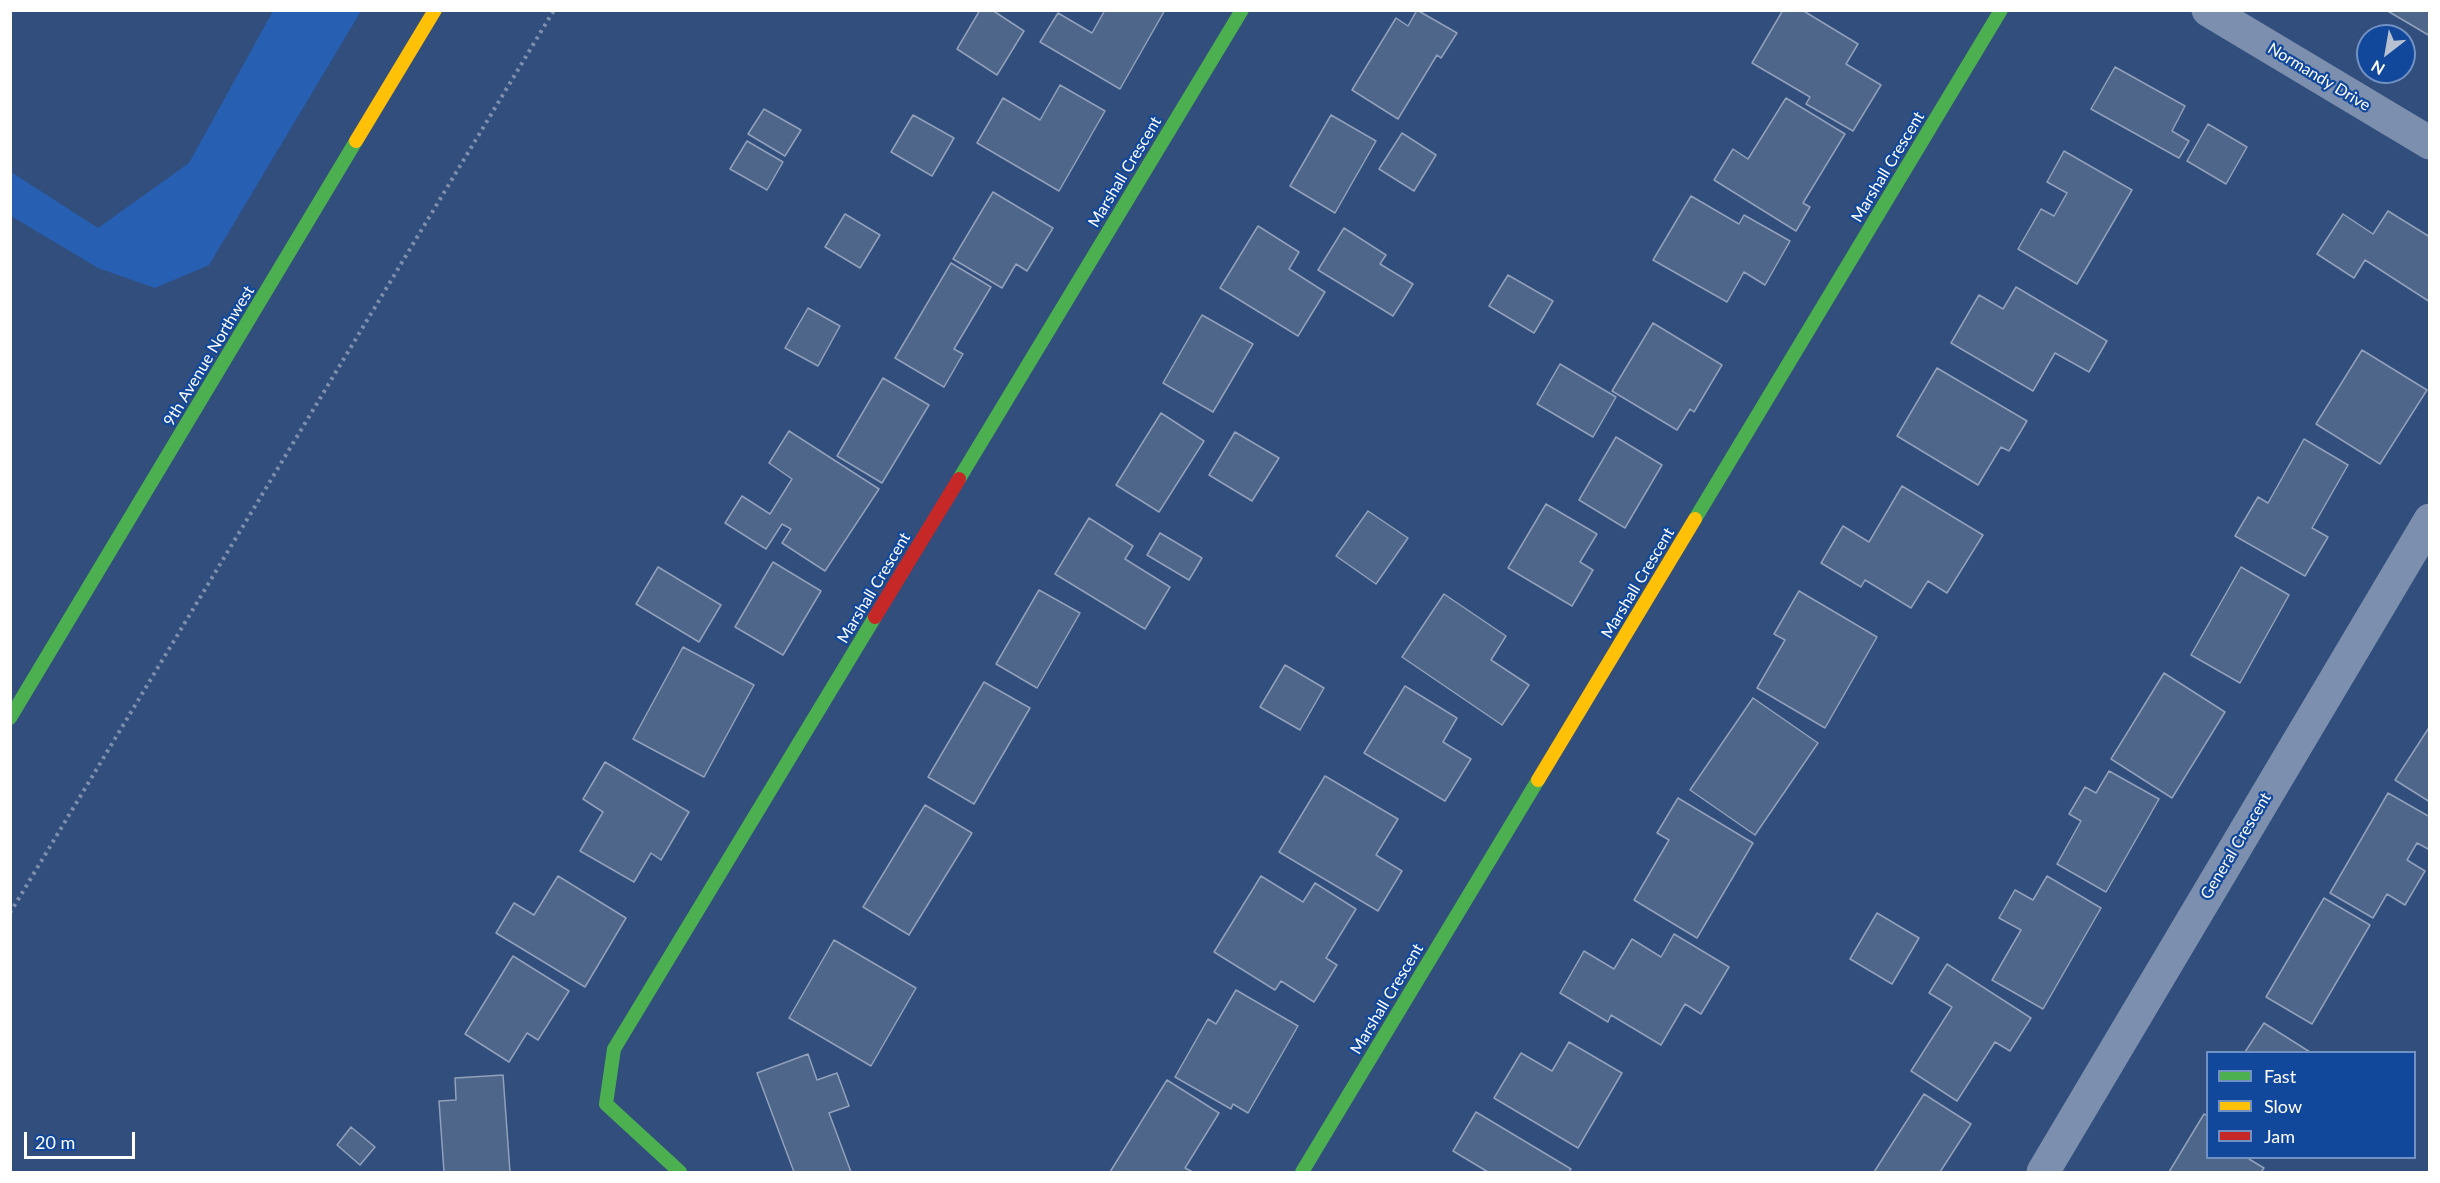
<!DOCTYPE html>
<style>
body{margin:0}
#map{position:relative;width:2440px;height:1183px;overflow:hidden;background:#324e7c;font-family:Lato,sans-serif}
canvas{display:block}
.frame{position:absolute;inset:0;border:12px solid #fff;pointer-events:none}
.legend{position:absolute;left:2206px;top:1051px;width:210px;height:108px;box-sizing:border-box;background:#12489b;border:2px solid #7191c3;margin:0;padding:8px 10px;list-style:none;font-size:18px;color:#fff}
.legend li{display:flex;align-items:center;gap:12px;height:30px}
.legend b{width:30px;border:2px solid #7191c3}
.north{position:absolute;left:2356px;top:24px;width:60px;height:60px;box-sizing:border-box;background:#12489b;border:2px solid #7191c3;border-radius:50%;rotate:211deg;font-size:16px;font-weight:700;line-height:24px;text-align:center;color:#fff}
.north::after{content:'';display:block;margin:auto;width:21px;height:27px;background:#b7c1d1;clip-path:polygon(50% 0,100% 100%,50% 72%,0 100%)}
.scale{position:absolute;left:24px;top:1132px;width:111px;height:27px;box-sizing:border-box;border:3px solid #fff;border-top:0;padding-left:8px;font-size:18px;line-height:21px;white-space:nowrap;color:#fff;-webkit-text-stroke:4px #12489b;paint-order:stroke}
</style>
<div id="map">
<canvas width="2440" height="1183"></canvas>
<div class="frame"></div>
<ul class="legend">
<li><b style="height:8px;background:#4caf50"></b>Fast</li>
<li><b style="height:8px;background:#ffc107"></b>Slow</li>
<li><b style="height:8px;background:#c62828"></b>Jam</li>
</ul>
<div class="north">N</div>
<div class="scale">20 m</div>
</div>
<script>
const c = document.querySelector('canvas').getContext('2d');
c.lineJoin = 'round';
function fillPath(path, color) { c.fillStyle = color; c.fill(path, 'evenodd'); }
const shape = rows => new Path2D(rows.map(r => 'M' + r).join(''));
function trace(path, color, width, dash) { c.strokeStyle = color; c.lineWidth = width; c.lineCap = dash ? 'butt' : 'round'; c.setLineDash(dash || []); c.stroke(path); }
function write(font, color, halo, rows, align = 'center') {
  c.font = font + ' Lato,sans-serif'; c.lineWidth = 4.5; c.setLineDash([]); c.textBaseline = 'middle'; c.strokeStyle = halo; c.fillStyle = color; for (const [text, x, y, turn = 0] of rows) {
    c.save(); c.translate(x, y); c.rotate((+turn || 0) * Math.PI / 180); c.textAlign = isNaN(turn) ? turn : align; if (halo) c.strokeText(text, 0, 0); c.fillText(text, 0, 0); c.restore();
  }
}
fillPath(shape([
 [273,11,361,11,209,265,155,288,98,268,11,216,11,172,98,228,189,163]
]), '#275fb2');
const building = shape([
 [980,10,992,10,1024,31,997,75,957,49,980,10],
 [1105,10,1165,10,1120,89,1040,42,1058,13,1092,33,1105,10],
 [1417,10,1457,33,1441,58,1437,55,1398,119,1352,90,1396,18,1408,26,1417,10],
 [1783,10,1802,10,1858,44,1846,64,1881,85,1853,131,1806,104,1810,97,1752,63,1783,10],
 [2386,10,2430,10,2430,36,2386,10],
 [2115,67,2185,106,2172,131,2189,141,2179,158,2091,109,2115,67],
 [1060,85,1105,111,1059,191,977,143,1003,98,1040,120,1060,85],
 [1786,98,1845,134,1803,203,1810,207,1796,231,1714,180,1733,149,1748,159,1786,98],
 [764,109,801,130,785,156,748,134,764,109],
 [913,115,954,138,932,176,891,152,913,115],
 [1331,115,1376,141,1335,213,1290,186,1331,115],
 [2208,124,2247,147,2226,184,2187,161,2208,124],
 [1402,133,1436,155,1414,191,1379,169,1402,133],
 [747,141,783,162,767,190,730,169,747,141],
 [2064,151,2132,190,2077,284,2018,249,2041,209,2054,216,2067,193,2047,182,2064,151],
 [993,192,1053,228,1027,271,1016,264,1002,288,953,259,993,192],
 [1691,196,1739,224,1744,215,1790,241,1765,285,1744,272,1727,302,1653,260,1691,196],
 [2388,211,2430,237,2430,302,2365,260,2354,278,2317,254,2343,214,2373,234,2388,211],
 [845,214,880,235,860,268,825,247,845,214],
 [1258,226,1299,252,1289,269,1325,292,1298,336,1220,288,1258,226],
 [1344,228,1386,255,1380,264,1413,284,1393,316,1318,270,1344,228],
 [951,263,991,287,954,349,963,354,944,387,895,358,951,263],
 [1508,275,1553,301,1534,333,1489,306,1508,275],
 [2016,287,2107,341,2089,372,2055,353,2033,391,1951,343,1979,295,2003,309,2016,287],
 [808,308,840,326,818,366,785,348,808,308],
 [1202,315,1253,344,1213,412,1163,383,1202,315],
 [1653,323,1722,365,1694,412,1690,409,1677,430,1612,391,1653,323],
 [2362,350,2427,390,2380,464,2316,424,2362,350],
 [1560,364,1616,397,1593,437,1537,404,1560,364],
 [1937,368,2027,421,2009,451,2001,447,1978,485,1897,436,1937,368],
 [883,378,929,405,882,483,837,456,883,378],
 [1161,413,1204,441,1159,512,1116,485,1161,413],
 [789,431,879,489,825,571,782,543,791,529,782,524,766,549,725,523,742,496,770,514,792,479,769,463,789,431],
 [1235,432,1279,458,1252,501,1209,475,1235,432],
 [1616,437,1662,465,1625,528,1579,500,1616,437],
 [2304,439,2348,465,2312,528,2328,537,2305,576,2235,536,2258,497,2268,503,2304,439],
 [1902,486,1983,535,1947,593,1928,581,1911,608,1865,580,1861,587,1821,563,1843,526,1869,542,1902,486],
 [1546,504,1597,534,1580,562,1593,570,1572,606,1508,568,1546,504],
 [1368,511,1408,538,1376,584,1336,556,1368,511],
 [1089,518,1133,546,1125,559,1170,587,1145,629,1055,574,1089,518],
 [1160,533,1202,558,1189,580,1147,555,1160,533],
 [773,562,821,591,783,655,735,627,773,562],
 [658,567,721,605,699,642,636,604,658,567],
 [2241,567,2289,595,2240,683,2191,655,2241,567],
 [1039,590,1080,613,1037,688,996,664,1039,590],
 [1799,591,1877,637,1825,728,1757,688,1785,640,1774,634,1799,591],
 [1444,594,1506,636,1491,660,1529,685,1502,725,1402,657,1444,594],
 [683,647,754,685,704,777,633,739,683,647],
 [1285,665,1324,688,1300,730,1260,707,1285,665],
 [2164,673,2225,712,2172,798,2111,759,2164,673],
 [984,682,1030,708,974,804,928,777,984,682],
 [1405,686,1457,718,1443,742,1471,759,1445,801,1364,753,1405,686],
 [1753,698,1818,743,1755,835,1690,790,1753,698],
 [2430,726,2430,802,2395,780,2430,726],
 [605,762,689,812,661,860,651,853,634,882,580,851,603,812,583,799,605,762],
 [2109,771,2159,799,2106,892,2057,864,2081,821,2069,814,2085,787,2096,793,2109,771],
 [1325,776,1398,819,1376,855,1402,871,1378,911,1279,852,1325,776],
 [2388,793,2430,817,2430,850,2417,843,2407,860,2425,871,2405,905,2387,894,2373,918,2330,893,2388,793],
 [1678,798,1753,843,1697,938,1634,900,1669,840,1657,833,1678,798],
 [925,805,972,833,909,935,863,907,925,805],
 [558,876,626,918,585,987,496,933,514,903,534,915,558,876],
 [1261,876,1303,902,1315,883,1356,909,1326,958,1337,965,1314,1002,1281,981,1275,990,1214,952,1261,876],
 [2047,876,2101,908,2043,1009,1992,980,2021,930,1999,918,2015,890,2033,900,2047,876],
 [2324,898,2370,925,2312,1024,2266,997,2324,898],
 [1877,913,1919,938,1892,984,1850,959,1877,913],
 [1674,934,1729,967,1701,1014,1685,1004,1661,1045,1611,1015,1608,1022,1560,993,1584,951,1614,969,1632,939,1661,957,1674,934],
 [834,940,916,988,871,1066,789,1018,834,940],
 [513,956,569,991,538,1040,527,1033,509,1062,465,1034,513,956],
 [1947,964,2031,1018,2010,1051,1995,1042,1957,1101,1911,1071,1952,1007,1929,993,1947,964],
 [1236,990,1298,1026,1248,1113,1233,1104,1231,1109,1175,1077,1208,1019,1216,1024,1236,990],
 [2264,1023,2310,1052,2245,1052,2264,1023],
 [1569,1042,1622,1073,1578,1148,1494,1098,1521,1053,1552,1071,1569,1042],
 [808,1054,817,1080,837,1073,849,1106,829,1113,851,1172,794,1172,757,1073,808,1054],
 [503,1075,510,1172,444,1172,439,1101,456,1100,455,1078,503,1075],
 [1167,1080,1219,1113,1185,1168,1193,1172,1110,1172,1167,1080],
 [1924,1094,1971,1124,1940,1172,1874,1172,1924,1094],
 [1476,1112,1571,1169,1569,1172,1488,1172,1453,1151,1476,1112],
 [2204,1114,2208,1116,2208,1158,2250,1158,2249,1159,2264,1168,2261,1172,2169,1172,2204,1114],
 [351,1127,375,1147,360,1165,337,1145,351,1127]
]);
fillPath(building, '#4f668b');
trace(building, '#91a1bb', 1.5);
trace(shape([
 [10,913,554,10]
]), '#7c8fae', 4, [3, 4.5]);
trace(shape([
 [2208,10,2430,143],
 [2043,1172,2430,520]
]), '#7c8fae', 33);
trace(shape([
 [959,479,1242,10],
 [1695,519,2001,10],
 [10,718,356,141],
 [680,1172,606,1104,614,1049,875,617],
 [1302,1172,1538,780]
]), '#4caf50', 14);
trace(shape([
 [356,141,435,10],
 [1538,780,1695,519]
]), '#ffc107', 14);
trace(shape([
 [875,617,959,479]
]), '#c62828', 14);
write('16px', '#fff', '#12489b', [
 ["Normandy Drive",2319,77,31],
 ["Marshall Crescent",1888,167,-59],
 ["Marshall Crescent",1125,172,-59],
 ["9th Avenue Northwest",209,356,-59],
 ["Marshall Crescent",1638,583,-59],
 ["Marshall Crescent",874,588,-59],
 ["General Crescent",2236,846,-59],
 ["Marshall Crescent",1387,999,-59]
]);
</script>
